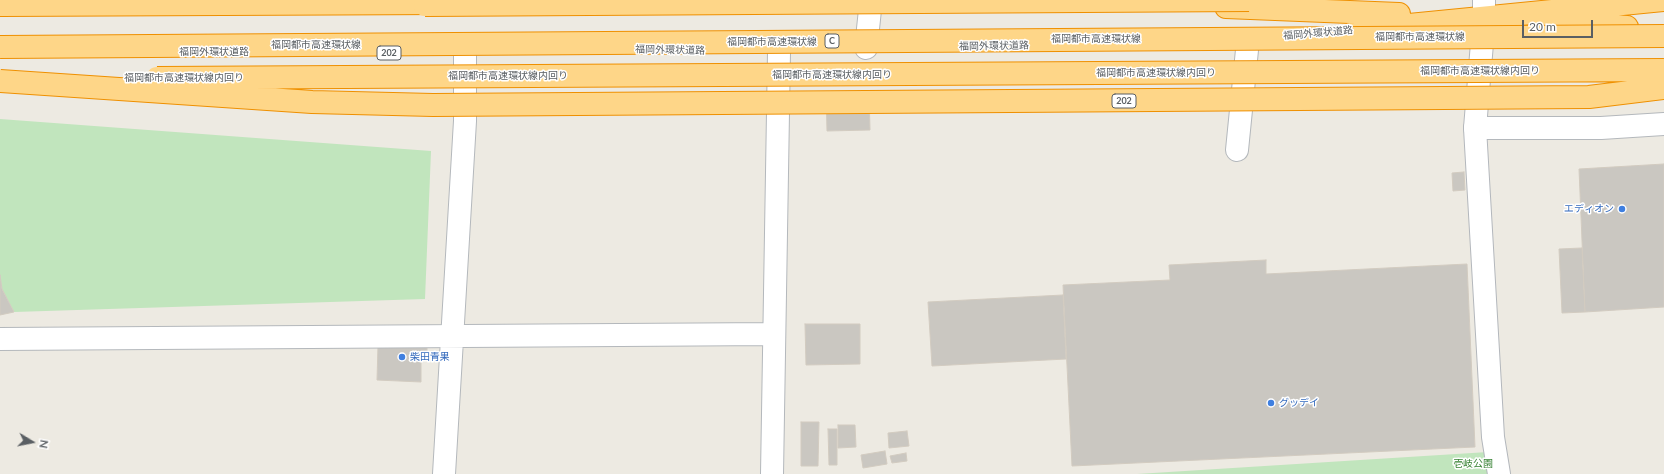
<!DOCTYPE html>
<meta charset="utf-8">
<style>
body{margin:0}
#map{position:relative;width:1664px;height:474px;overflow:hidden;background:#edeae2;font-family:Lato,sans-serif}
canvas{display:block}
.north{position:absolute;left:12px;top:422px;width:40px;height:40px;-webkit-text-stroke:3px #fff;paint-order:stroke;rotate:100deg;font-size:11px;font-weight:700;line-height:16px;text-align:center;color:#5a5f63}
.north::after{content:'';display:block;margin:auto;width:14px;height:18px;background:#5a5f63;clip-path:polygon(50% 0,100% 100%,50% 72%,0 100%)}
.scale{position:absolute;left:1522px;top:20px;width:71px;height:18px;box-sizing:border-box;border:2px solid #5a5f63;border-top:0;padding-left:5px;font-size:12px;line-height:14px;white-space:nowrap;color:#5a5f63;-webkit-text-stroke:3px #fff;paint-order:stroke}
</style>
<div id="map">
<canvas width="1664" height="474"></canvas>
<div class="north">N</div>
<div class="scale">20 m</div>
</div>
<script>
const c = document.querySelector('canvas').getContext('2d');
c.lineJoin = 'round';
function fillPath(path, color) { c.fillStyle = color; c.fill(path, 'evenodd'); }
const shape = rows => new Path2D(rows.map(r => 'M' + r).join(''));
function trace(path, color, width, dash) { c.strokeStyle = color; c.lineWidth = width; c.lineCap = dash ? 'butt' : 'round'; c.setLineDash(dash || []); c.stroke(path); }
function write(font, color, halo, rows, align = 'center') {
  c.font = font + ' Lato,"Noto Sans JP",sans-serif'; c.lineWidth = 3; c.setLineDash([]); c.textBaseline = 'middle'; c.strokeStyle = halo; c.fillStyle = color; for (const [text, x, y, turn = 0] of rows) {
    c.save(); c.translate(x, y); c.rotate((+turn || 0) * Math.PI / 180); c.textAlign = isNaN(turn) ? turn : align; if (halo) c.strokeText(text, 0, 0); c.fillText(text, 0, 0); c.restore();
  }
}
fillPath(shape([
 [0,119,431,151,425,299,14,312,2,289,0,275],
 [1488,452,1491,474,1137,474]
]), '#c1e5bd');
const building = shape([
 [826,92,869,92,870,130,827,131,826,92],
 [1664,164,1664,307,1585,312,1579,169,1664,164],
 [1464,172,1465,190,1453,191,1452,173,1464,172],
 [1582,248,1585,312,1562,313,1559,249,1582,248],
 [1266,260,1266,274,1467,264,1475,447,1072,466,1063,285,1170,280,1169,265,1266,260],
 [0,275,2,289,14,312,0,315,0,275],
 [1063,295,1066,359,932,366,928,302,1063,295],
 [805,324,860,324,860,364,806,365,805,324],
 [378,346,427,347,427,357,421,357,421,382,377,380,378,346],
 [801,422,819,422,818,466,801,466,801,422],
 [838,425,855,425,856,447,838,448,838,425],
 [828,429,837,429,837,465,829,465,828,429],
 [907,431,909,446,889,448,888,433,907,431],
 [885,451,887,464,863,468,861,455,885,451],
 [906,453,907,461,892,463,890,456,906,453]
]);
fillPath(building, '#cac7c1');
trace(building, '#d2cbc0', 1);
const street = shape([
 [1484,18,1484,0],
 [866,48,871,0],
 [1475,128,1601,128,1664,124],
 [1237,150,1248,40],
 [0,339,774,334],
 [444,474,465,121,465,53],
 [772,474,779,52]
]);
const secondary = shape([
 [1484,19,1475,128,1493,437,1499,474]
]);
const highway = shape([
 [0,5,445,3],
 [1226,7,1399,14],
 [1547,22,1627,27],
 [1358,30,1664,0]
]);
trace(street, '#b4b8bc', 24);
trace(secondary, '#b3b7bc', 24);
trace(highway, '#ef9000', 24);
trace(street, '#fff', 22);
trace(secondary, '#fff', 22);
trace(highway, '#fed688', 22);
const highwayBridge = shape([
 [425,5,1249,0],
 [0,47,1664,36],
 [157,78,1664,70],
 [0,81,312,102,433,105,1589,97,1664,88]
]);
trace(highwayBridge, '#ef9000', 24, []);
trace(highwayBridge, '#fed688', 22);
for (const [x, y, r, color] of [
 [1622,209,4,"#3f7fe0"],
 [402,357,4,"#3f7fe0"],
 [1271,403,4,"#3f7fe0"]
]) { const dot = new Path2D(); dot.arc(x, y, r, 0, 2 * Math.PI); c.fillStyle = color; c.fill(dot); trace(dot, '#fff', 1.5); }
for (const [x, y, w] of [
 [832,41,14],
 [389,53,24],
 [1124,101,24]
]) { const box = new Path2D(); box.roundRect(x - w / 2, y - 7, w, 14, 3); c.fillStyle = '#fff'; c.fill(box); trace(box, '#5a5f63', 1); }
write('bold 9px', '#5a5f63', null, [
 ["C",832,41],
 ["202",389,53],
 ["202",1124,101]
]);
write('10px', '#5a5f63', '#fff', [
 ["福岡外環状道路",1318,33,-5],
 ["福岡都市高速環状線",1420,37],
 ["福岡都市高速環状線",1096,39],
 ["福岡都市高速環状線",772,42],
 ["福岡都市高速環状線",316,45],
 ["福岡外環状道路",994,46,-1],
 ["福岡外環状道路",670,50,1],
 ["福岡外環状道路",214,52],
 ["福岡都市高速環状線内回り",1480,71],
 ["福岡都市高速環状線内回り",1156,73],
 ["福岡都市高速環状線内回り",832,75],
 ["福岡都市高速環状線内回り",508,76],
 ["福岡都市高速環状線内回り",184,78]
]);
write('10px', '#366cbe', '#fff', [
 ["エディオン",1614,209,"right"],
 ["柴田青果",410,357],
 ["グッデイ",1279,403]
], 'left');
write('10px', '#368132', '#fff', [
 ["壱岐公園",1473,464]
]);
</script>
